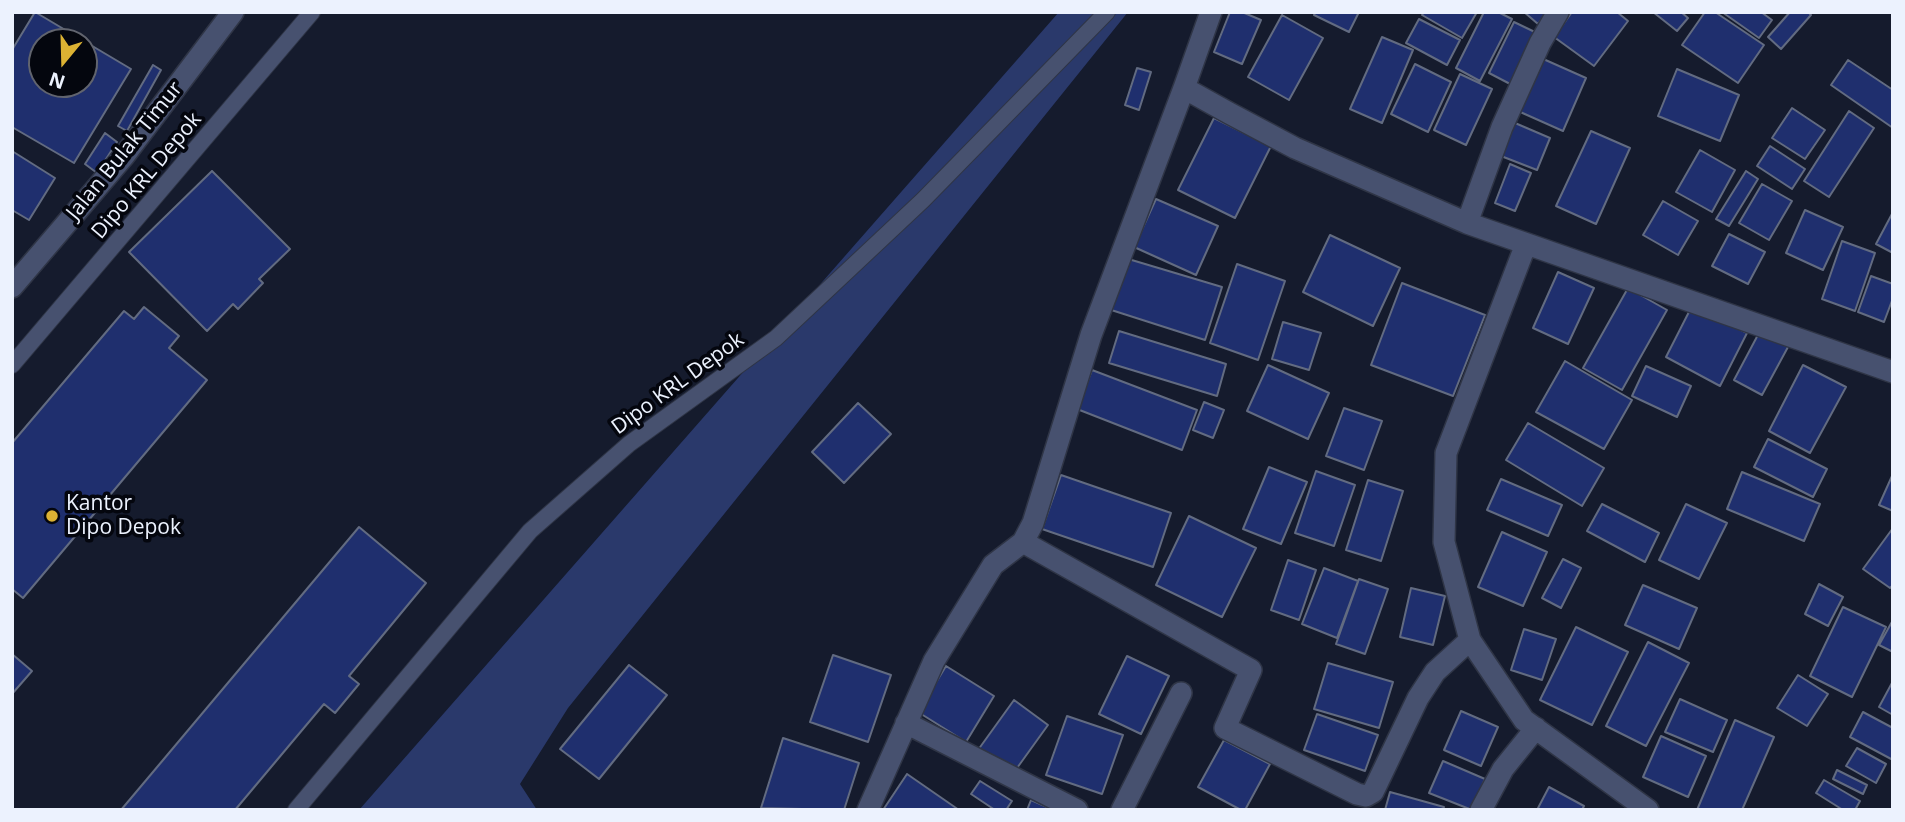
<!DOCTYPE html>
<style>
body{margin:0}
#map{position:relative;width:1905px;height:822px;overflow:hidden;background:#151b2d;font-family:"Open Sans",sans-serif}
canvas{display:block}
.frame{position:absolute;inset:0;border:14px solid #ecf2fe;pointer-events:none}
.north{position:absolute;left:28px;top:28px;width:70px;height:70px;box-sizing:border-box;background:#04060e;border:2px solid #61646e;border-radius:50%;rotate:199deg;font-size:19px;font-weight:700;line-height:28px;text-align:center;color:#ecf2fe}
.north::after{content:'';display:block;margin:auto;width:24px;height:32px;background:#dcb233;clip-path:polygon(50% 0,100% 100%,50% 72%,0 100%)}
</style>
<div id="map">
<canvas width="1905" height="822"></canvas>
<div class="frame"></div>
<div class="north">N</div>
</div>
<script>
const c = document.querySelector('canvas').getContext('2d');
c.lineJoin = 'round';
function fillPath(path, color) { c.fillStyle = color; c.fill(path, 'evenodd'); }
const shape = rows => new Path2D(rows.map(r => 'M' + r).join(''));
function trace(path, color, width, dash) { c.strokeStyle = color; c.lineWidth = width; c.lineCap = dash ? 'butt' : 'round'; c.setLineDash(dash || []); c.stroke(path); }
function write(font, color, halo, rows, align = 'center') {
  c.font = font + ' "Open Sans",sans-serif'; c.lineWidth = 7; c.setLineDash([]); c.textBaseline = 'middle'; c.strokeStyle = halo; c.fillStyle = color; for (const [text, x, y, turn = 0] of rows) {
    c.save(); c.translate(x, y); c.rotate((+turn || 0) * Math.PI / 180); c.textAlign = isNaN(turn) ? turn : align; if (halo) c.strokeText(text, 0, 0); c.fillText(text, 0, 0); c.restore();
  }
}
fillPath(shape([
 [1059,12,1128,12,568,708,520,784,537,810,359,810]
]), '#2a396b');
const building = shape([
 [35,12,131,69,74,163,12,127,12,50,35,12],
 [42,42,84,42,84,84,42,84,42,42],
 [1230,12,1242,12,1261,20,1242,64,1214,52,1230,12],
 [1315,12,1359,12,1349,32,1314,15,1315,12],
 [1424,12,1477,12,1462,38,1422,15,1424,12],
 [1484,12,1498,12,1512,19,1480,81,1456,68,1484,12],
 [1524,12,1547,12,1538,24,1524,12],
 [1572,12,1617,12,1628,21,1594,66,1554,37,1572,12],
 [1653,12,1681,12,1688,18,1677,31,1653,12],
 [1705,12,1715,12,1764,45,1738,83,1682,45,1705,12],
 [1722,12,1761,12,1772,20,1759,38,1722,12],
 [1790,12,1808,12,1811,15,1781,49,1768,37,1790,12],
 [1282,15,1323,38,1289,100,1248,77,1282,15],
 [1419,19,1460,40,1447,65,1406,43,1419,19],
 [1514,22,1539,34,1514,86,1489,73,1514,22],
 [1382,37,1413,50,1382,123,1350,109,1382,37],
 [1541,58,1586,78,1563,131,1518,111,1541,58],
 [1848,60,1893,90,1893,128,1831,85,1848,60],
 [1415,64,1451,82,1428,132,1391,114,1415,64],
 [153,65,161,70,127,131,118,126,153,65],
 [1137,68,1151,72,1139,110,1125,105,1137,68],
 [1677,69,1739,95,1720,141,1658,116,1677,69],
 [1460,74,1492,89,1466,145,1434,130,1460,74],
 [1792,108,1825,130,1805,159,1772,138,1792,108],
 [1849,111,1874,128,1829,197,1804,181,1849,111],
 [1214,118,1271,146,1235,218,1178,190,1214,118],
 [1515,123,1550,138,1537,170,1501,156,1515,123],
 [1591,131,1630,148,1596,224,1556,206,1591,131],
 [105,133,117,142,97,173,85,164,105,133],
 [1770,146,1805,169,1792,189,1757,166,1770,146],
 [1700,150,1735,170,1712,212,1676,192,1700,150],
 [12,151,55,178,29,220,12,210,12,151],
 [1510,164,1531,173,1515,211,1495,203,1510,164],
 [212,171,290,249,259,279,263,283,238,309,233,304,207,331,129,252,212,171],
 [1746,171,1758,179,1729,226,1716,219,1746,171],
 [1762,184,1792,201,1769,240,1739,223,1762,184],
 [1156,199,1218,226,1196,275,1134,247,1156,199],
 [1663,201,1698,221,1678,255,1643,235,1663,201],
 [1805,210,1843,227,1823,270,1786,253,1805,210],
 [1893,212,1893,253,1876,244,1893,212],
 [1729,234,1765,252,1748,284,1712,266,1729,234],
 [1330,235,1400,268,1373,326,1303,292,1330,235],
 [1842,241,1875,253,1855,311,1822,299,1842,241],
 [1125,258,1222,287,1205,340,1105,308,1125,258],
 [1237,264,1285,281,1258,360,1210,343,1237,264],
 [1558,272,1594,288,1568,344,1533,328,1558,272],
 [1871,276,1893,284,1893,298,1884,322,1858,312,1871,276],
 [1402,283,1485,315,1453,396,1371,365,1402,283],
 [1628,288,1667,310,1622,390,1583,368,1628,288],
 [1693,304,1747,333,1720,386,1666,357,1693,304],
 [144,307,179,336,169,348,207,380,23,598,12,589,12,443,124,311,134,319,144,307],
 [1283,322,1321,333,1309,370,1272,359,1283,322],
 [1119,331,1226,364,1217,396,1109,363,1119,331],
 [1760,331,1788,347,1762,395,1734,380,1760,331],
 [1565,361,1632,400,1604,449,1536,412,1565,361],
 [1268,365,1329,393,1308,439,1247,411,1268,365],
 [1803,365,1846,387,1810,453,1769,431,1803,365],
 [1646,366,1691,386,1677,417,1632,396,1646,366],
 [1092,370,1197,410,1182,450,1077,409,1092,370],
 [1204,402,1224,410,1213,438,1193,430,1204,402],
 [858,403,891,434,844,483,812,452,858,403],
 [1344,408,1382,421,1364,470,1326,456,1344,408],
 [1528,423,1604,468,1582,506,1506,460,1528,423],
 [1768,439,1827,469,1813,497,1754,467,1768,439],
 [1269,467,1307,482,1281,544,1243,529,1269,467],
 [1316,471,1355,485,1334,546,1295,533,1316,471],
 [1742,472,1820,504,1804,541,1727,509,1742,472],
 [1061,475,1171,513,1153,567,1042,529,1061,475],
 [1892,476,1893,476,1893,511,1879,505,1892,476],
 [1501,479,1562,505,1548,536,1487,510,1501,479],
 [1368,480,1403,491,1381,561,1346,550,1368,480],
 [1602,504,1659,533,1645,562,1587,531,1602,504],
 [1686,504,1727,523,1699,579,1659,560,1686,504],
 [1189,516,1256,548,1222,617,1156,585,1189,516],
 [359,527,426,583,349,676,359,684,335,713,324,704,235,810,121,810,359,527],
 [1893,528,1893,585,1890,588,1863,569,1893,528],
 [1502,532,1547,552,1523,606,1478,587,1502,532],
 [1563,559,1581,568,1561,608,1542,598,1563,559],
 [1288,560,1316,570,1299,620,1271,610,1288,560],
 [1324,568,1358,581,1337,638,1302,624,1324,568],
 [1359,579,1388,589,1365,654,1336,644,1359,579],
 [1819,584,1843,597,1828,626,1805,614,1819,584],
 [1643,585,1697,608,1679,649,1625,625,1643,585],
 [1411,588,1445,596,1433,645,1400,637,1411,588],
 [1843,607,1886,627,1852,697,1810,676,1843,607],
 [1893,620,1893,652,1879,645,1893,620],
 [1576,627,1628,652,1592,725,1540,700,1576,627],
 [1524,629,1556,639,1542,680,1511,670,1524,629],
 [1648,642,1689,663,1646,746,1606,726,1648,642],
 [12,654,32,671,12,694,12,654],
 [833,655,891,675,868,742,810,722,833,655],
 [1127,656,1169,676,1141,734,1099,714,1127,656],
 [1328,663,1393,682,1379,728,1314,709,1328,663],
 [629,665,667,695,599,779,560,749,629,665],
 [946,666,994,696,966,742,918,712,946,666],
 [1798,675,1828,694,1807,726,1777,708,1798,675],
 [1893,681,1893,715,1879,707,1893,681],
 [1680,699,1727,720,1713,752,1665,732,1680,699],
 [1014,700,1048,725,1012,775,978,750,1014,700],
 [1461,711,1498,727,1481,766,1444,750,1461,711],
 [1863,712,1893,728,1893,760,1850,737,1863,712],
 [1317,714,1378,735,1365,771,1304,750,1317,714],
 [1067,716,1123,735,1102,794,1046,775,1067,716],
 [1735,720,1774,737,1742,810,1697,810,1735,720],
 [1661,736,1706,756,1688,797,1643,777,1661,736],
 [783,738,859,763,844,810,761,808,783,738],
 [1224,740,1270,764,1245,810,1241,810,1198,787,1224,740],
 [1857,748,1886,764,1876,783,1846,766,1857,748],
 [1443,761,1485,779,1472,810,1429,793,1443,761],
 [1837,770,1867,785,1863,794,1833,779,1837,770],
 [907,774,959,810,883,810,907,774],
 [1824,780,1860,801,1855,810,1843,810,1816,793,1824,780],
 [980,781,1012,801,1006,810,995,810,971,794,980,781],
 [1549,787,1584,806,1582,810,1537,810,1549,787],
 [1390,792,1444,807,1443,810,1385,810,1390,792],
 [1031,800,1054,810,1027,810,1031,800]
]);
fillPath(building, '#1f2f6e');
trace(building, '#626b81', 2);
const lane = shape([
 [12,365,312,12],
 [296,810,530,531,629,444,776,338,923,200,1107,12]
]);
const street = shape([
 [1211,12,1184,88,1229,113,1295,148,1467,223,1893,372],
 [1467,223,1502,127,1540,43,1558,12],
 [1526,244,1446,453,1444,542,1470,640,1524,720,1648,810],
 [12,287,124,156,233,12],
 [1023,542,1251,670,1225,728,1357,794,1366,796,1373,792,1418,698,1435,672,1470,640],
 [906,723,1077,810],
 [868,810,934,661,993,565,1023,542,1033,523,1091,335,1184,88],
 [1122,810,1181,693],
 [1481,810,1503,769,1536,728]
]);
trace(lane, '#2f3546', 18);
trace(street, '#2f3546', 24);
trace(lane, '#47516f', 16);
trace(street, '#47516f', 21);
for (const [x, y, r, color] of [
 [52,516,7,"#dcb233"]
]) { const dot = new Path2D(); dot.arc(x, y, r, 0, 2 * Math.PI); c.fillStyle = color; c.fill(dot); trace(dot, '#04060e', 2.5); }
write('21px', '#ecf2fe', '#04060e', [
 ["Jalan Bulak Timur",125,151,-51],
 ["Dipo KRL Depok",147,176,-50],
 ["Dipo KRL Depok",678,384,-36]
]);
write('21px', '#ecf2fe', '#04060e', [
 ["Kantor",66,504],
 ["Dipo Depok",66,528]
], 'left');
</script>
